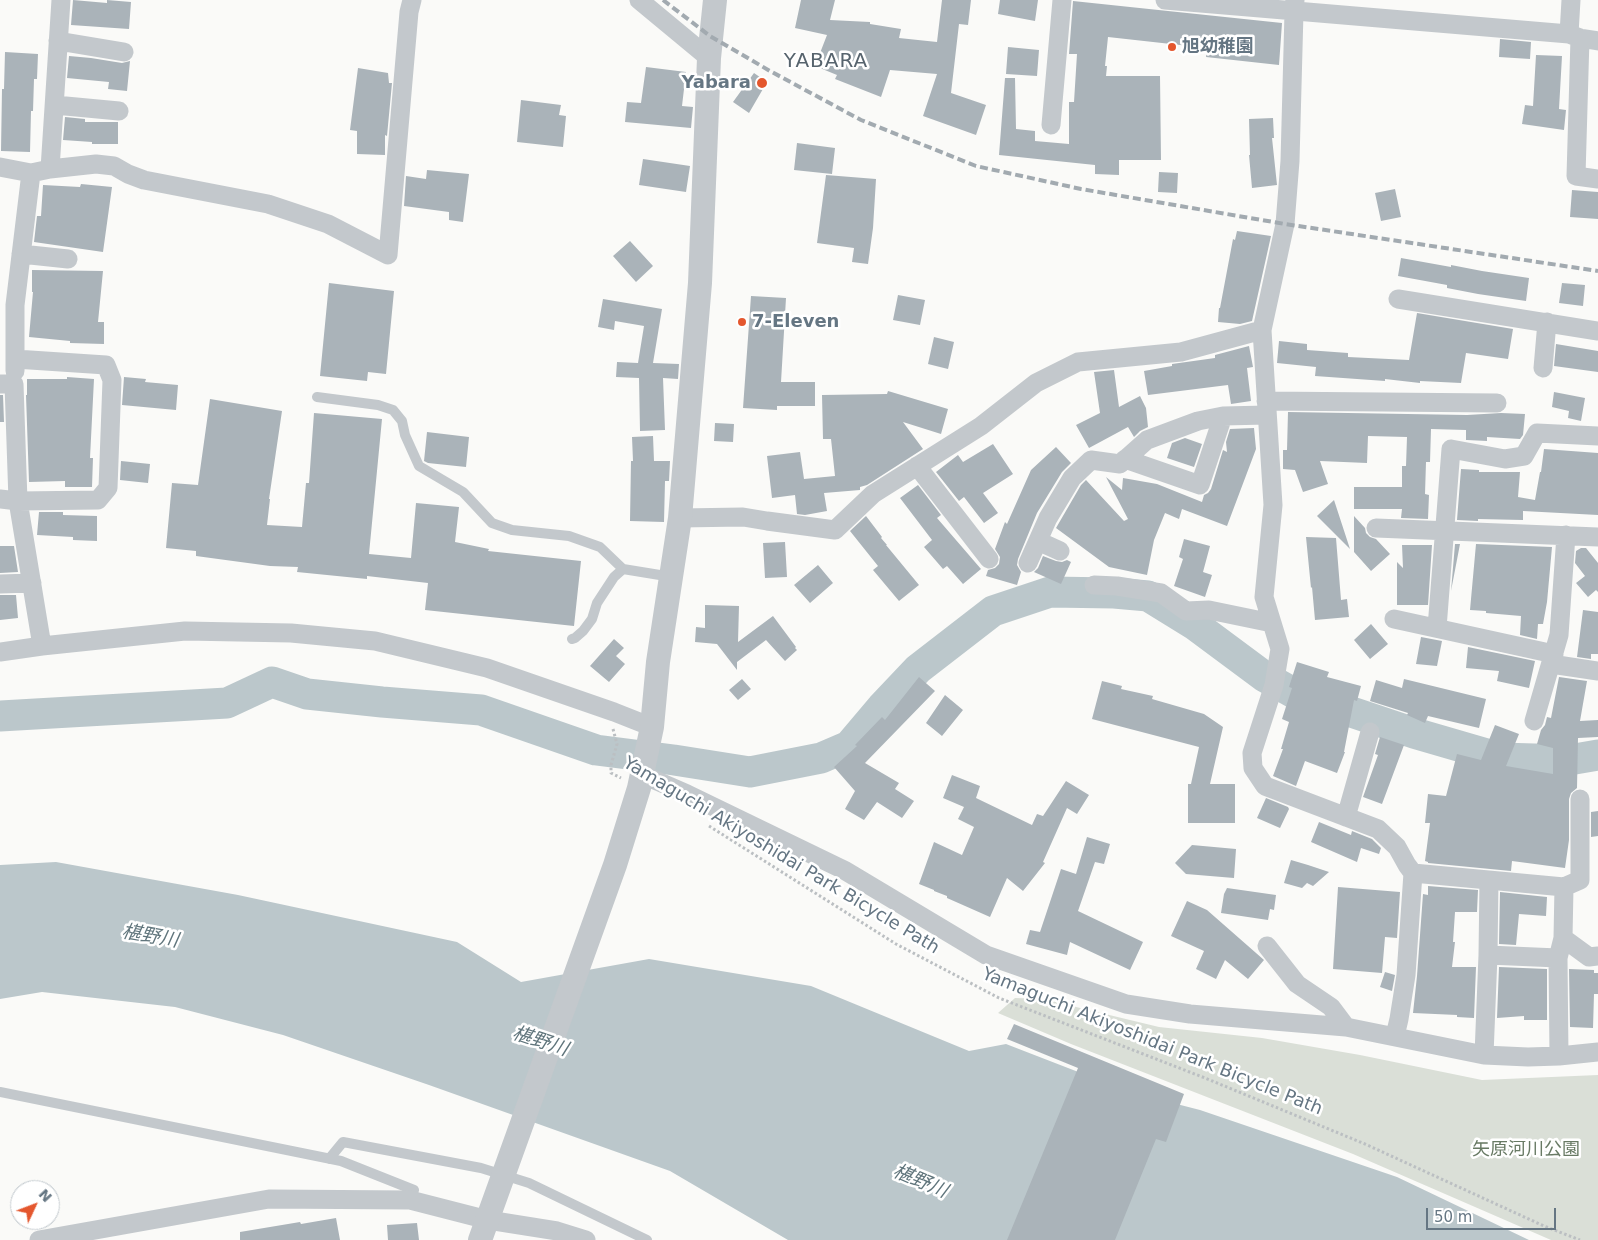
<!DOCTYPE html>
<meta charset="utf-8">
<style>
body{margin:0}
#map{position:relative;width:1598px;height:1240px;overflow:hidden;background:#fafaf8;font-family:"DejaVu Sans",sans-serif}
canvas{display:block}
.north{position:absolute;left:10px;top:1180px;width:50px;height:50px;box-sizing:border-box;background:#fff;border:1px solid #c1c8cd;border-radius:50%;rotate:47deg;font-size:14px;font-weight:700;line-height:20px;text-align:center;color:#657683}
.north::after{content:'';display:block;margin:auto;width:18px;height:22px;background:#e4572e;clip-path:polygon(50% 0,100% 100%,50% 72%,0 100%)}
.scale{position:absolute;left:1426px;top:1208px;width:130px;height:22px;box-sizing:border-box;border:2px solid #657683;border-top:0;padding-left:6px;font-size:15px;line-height:18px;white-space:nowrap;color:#657683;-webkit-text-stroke:4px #fff;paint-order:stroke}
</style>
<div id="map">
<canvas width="1598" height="1240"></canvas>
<div class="north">N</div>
<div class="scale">50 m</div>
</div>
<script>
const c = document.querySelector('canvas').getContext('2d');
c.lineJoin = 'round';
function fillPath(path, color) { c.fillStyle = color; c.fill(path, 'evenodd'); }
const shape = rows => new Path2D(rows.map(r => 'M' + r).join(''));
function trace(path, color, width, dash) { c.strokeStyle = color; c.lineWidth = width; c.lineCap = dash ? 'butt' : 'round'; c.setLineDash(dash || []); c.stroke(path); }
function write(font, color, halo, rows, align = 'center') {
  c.font = font + ' "DejaVu Sans","Noto Sans JP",sans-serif'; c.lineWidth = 5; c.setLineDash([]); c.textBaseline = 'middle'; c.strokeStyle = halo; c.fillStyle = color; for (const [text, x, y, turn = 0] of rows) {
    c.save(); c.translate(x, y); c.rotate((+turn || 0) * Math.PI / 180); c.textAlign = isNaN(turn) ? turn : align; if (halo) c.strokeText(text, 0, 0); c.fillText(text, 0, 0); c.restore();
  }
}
fillPath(shape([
 [1015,998,1043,999,1159,1027,1262,1038,1360,1055,1482,1080,1598,1075,1598,1240,1551,1240,1353,1154,1071,1044,998,1013]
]), '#dadfd7');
fillPath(shape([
 [56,862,238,895,457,942,521,982,649,959,811,986,969,1051,1006,1044,1130,1092,1200,1110,1397,1177,1529,1240,788,1240,670,1171,429,1085,283,1035,175,1007,42,992,0,999,0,865]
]), '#bbc7cb');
trace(shape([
 [0,716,227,703,272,682,307,694,382,702,481,710,596,750,674,760,750,772,821,758,849,746,882,707,918,669,993,611,1050,592,1114,593,1148,596,1195,625,1265,677,1292,692,1414,733,1500,758,1569,760,1598,755]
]), '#bbc7cb', 31);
fillPath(shape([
 [73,0,107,3,107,0,131,2,129,29,71,25],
 [801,0,835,0,830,20,870,22,870,24,901,29,899,38,937,42,942,0,971,0,968,25,959,24,951,93,986,105,976,135,923,116,937,74,890,70,881,97,835,79,837,75,815,66,827,35,795,28],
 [1000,0,1038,0,1035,21,998,14],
 [1073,1,1282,23,1279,65,1206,57,1207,48,1108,37,1105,66,1107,66,1106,76,1160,76,1161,160,1119,160,1119,175,1095,174,1095,165,999,155,1005,78,1015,78,1016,129,1035,131,1035,141,1069,144,1069,102,1074,102,1077,54,1069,54],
 [1500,39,1531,42,1530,59,1499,57],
 [1008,47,1039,50,1037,76,1006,74],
 [5,52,38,54,37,79,34,79,33,111,31,111,30,152,1,151,2,89,4,89],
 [1536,55,1562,56,1559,109,1566,110,1564,130,1522,124,1525,105,1533,106],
 [69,56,91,58,122,63,130,61,127,91,108,89,109,82,67,78],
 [646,67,686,72,682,106,693,107,691,128,625,122,627,102,641,103],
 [358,68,388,73,389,83,392,83,387,136,385,135,385,155,357,154,357,131,350,130],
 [754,73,767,82,749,113,733,102],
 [521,100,561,105,559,115,566,116,563,147,517,142],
 [65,117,85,119,85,122,118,122,118,144,92,144,92,142,63,140],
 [1273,118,1274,138,1272,138,1277,185,1252,188,1249,155,1250,155,1249,119],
 [797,143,835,148,832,174,794,170],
 [643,159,690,166,686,192,639,185],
 [427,170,469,174,463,222,449,220,449,212,404,206,406,176,426,179],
 [1159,172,1178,173,1177,193,1158,192],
 [826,175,876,179,873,228,868,264,852,262,854,248,817,243],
 [81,184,112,187,103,252,34,242,37,216,41,216,43,185,80,187],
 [1395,189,1401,217,1381,221,1375,193],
 [1572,190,1598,192,1598,219,1570,217],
 [1237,231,1271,236,1252,321,1240,324,1218,322,1219,308,1220,308,1233,239,1235,240],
 [630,241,653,266,636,282,613,256],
 [1401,258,1451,267,1451,265,1482,271,1529,278,1526,301,1478,294,1447,288,1447,285,1398,276],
 [32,270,103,271,98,322,104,322,104,344,70,343,70,341,29,337,33,292,32,292],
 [329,283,394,291,386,374,368,372,367,381,320,376],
 [1562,283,1585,285,1583,306,1559,303],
 [898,295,925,300,920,325,893,320],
 [751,296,786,298,781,382,815,382,815,406,777,406,777,410,743,408],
 [603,299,662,309,653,363,679,364,678,379,663,378,665,430,640,431,639,378,616,377,617,362,638,363,644,326,615,321,614,330,598,327],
 [1417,313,1513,329,1508,359,1466,353,1461,383,1420,381,1420,383,1385,379,1385,381,1315,376,1316,367,1277,363,1279,341,1307,344,1307,350,1348,353,1348,357,1409,360],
 [934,337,954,342,948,369,928,364],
 [1556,344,1598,351,1598,372,1554,366],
 [1249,346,1253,367,1247,368,1251,401,1231,404,1228,385,1148,395,1144,371,1172,366,1172,364,1215,358,1215,355],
 [1114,370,1119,407,1140,396,1146,408,1148,427,1140,431,1134,437,1128,427,1089,448,1076,425,1100,413,1094,372],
 [67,377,94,379,90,458,93,458,92,487,65,487,65,481,29,482,26,395,27,395,27,379,67,379],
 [124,377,146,379,145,382,178,385,176,410,122,405],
 [888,391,948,409,941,434,903,422,923,449,867,485,860,487,860,490,824,493,827,511,805,515,797,514,795,495,772,498,767,456,800,452,804,479,835,476,831,439,823,439,822,395,887,394],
 [1554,392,1585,398,1581,421,1568,418,1569,411,1552,407],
 [0,395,3,395,4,422,0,422],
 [210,399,282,411,269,499,270,499,267,525,302,527,306,483,309,483,314,413,382,419,369,554,411,558,416,503,459,507,455,542,489,549,488,551,581,561,574,626,425,610,428,583,367,576,367,579,297,572,298,567,270,566,196,556,196,551,166,548,172,483,198,485],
 [1288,412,1467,415,1501,413,1525,414,1523,435,1520,439,1487,437,1487,441,1467,440,1466,440,1466,430,1431,429,1430,462,1426,462,1425,494,1429,495,1428,519,1401,518,1402,509,1354,509,1354,487,1402,487,1402,466,1406,466,1407,437,1368,436,1367,463,1320,461,1328,484,1303,492,1295,470,1283,469,1283,450,1287,450],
 [715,423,734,424,733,442,714,441],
 [1254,428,1256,449,1227,526,1182,509,1179,519,1165,513,1154,540,1147,575,1109,567,1056,528,1081,485,1086,480,1124,521,1128,519,1106,477,1122,490,1123,478,1157,484,1202,502,1204,495,1208,493,1211,489,1223,450,1227,452,1226,442,1230,429],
 [427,432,469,437,466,467,428,463,424,461],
 [653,436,654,461,670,461,669,481,665,481,664,522,630,521,631,461,633,461,632,437],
 [1185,438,1202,444,1194,467,1167,458,1172,443],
 [993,444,1013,474,983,493,998,513,984,523,964,497,959,501,936,472,958,455,963,462],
 [1056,447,1071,463,1062,472,1037,513,1018,559,1017,565,1021,572,1017,585,986,576,988,570,995,568,999,564,1000,557,995,549,1005,522,1007,524,1031,470],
 [1544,449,1598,453,1598,515,1523,511,1523,520,1478,519,1478,521,1457,520,1461,469,1479,470,1479,472,1520,472,1518,497,1535,500,1540,472,1541,472],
 [121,461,150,464,148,483,120,480],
 [918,485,941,515,937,518,981,569,963,584,947,566,943,569,924,547,932,540,900,498],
 [1334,500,1350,549,1317,516],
 [39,512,63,512,63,515,97,516,97,541,73,540,73,537,37,535],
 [866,516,882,537,881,538,887,545,886,545,919,585,899,601,873,570,878,566,850,531],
 [1354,516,1365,528,1366,533,1370,537,1376,539,1390,554,1371,571,1354,552],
 [1306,537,1336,538,1341,600,1347,599,1349,617,1315,620,1312,587,1311,588],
 [1184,539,1210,546,1203,572,1212,575,1205,597,1174,586,1183,559,1179,557],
 [785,542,787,577,765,578,763,543],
 [1455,544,1460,544,1451,591],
 [1476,544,1552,547,1547,602,1543,624,1538,624,1537,639,1520,635,1521,616,1486,613,1486,611,1470,610],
 [1402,545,1432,545,1428,605,1397,605,1397,562,1403,568],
 [0,546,14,546,18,572,0,573],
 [1581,548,1586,548,1598,563,1598,592,1596,590,1588,597,1576,583,1585,576,1575,563,1576,551],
 [1043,556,1056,561,1062,562,1067,560,1071,562,1061,584,1034,572,1038,568],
 [818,565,833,583,810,603,794,585],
 [0,595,16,595,18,618,0,620],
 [705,605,739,606,738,642,773,616,796,647,795,648,797,650,785,661,766,640,737,662,737,670,717,644,695,642,696,627,705,628],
 [1583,610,1598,612,1598,654,1591,654,1591,659,1577,657],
 [1371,624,1388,644,1370,659,1354,640],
 [1421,637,1442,641,1437,666,1416,664],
 [614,639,624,648,616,656,625,664,609,682,590,666],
 [1468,647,1535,661,1529,688,1497,681,1499,671,1466,668],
 [1297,662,1329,672,1327,677,1361,686,1357,701,1354,700,1344,752,1345,752,1337,773,1305,761,1296,786,1273,776,1283,749,1281,749,1289,722,1282,719,1292,688,1289,687],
 [919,677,935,691,865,763,899,783,895,789,914,801,902,818,877,802,864,820,845,809,855,791,834,767,857,746,855,745,882,717,885,720],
 [1559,677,1587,681,1580,721,1598,720,1598,737,1578,738,1577,788,1571,793,1569,799,1569,840,1565,868,1512,861,1511,871,1428,863,1428,862,1425,861,1430,823,1425,823,1428,794,1446,796,1457,754,1481,760,1495,725,1519,734,1506,766,1553,774,1553,748,1537,744,1541,730,1545,725,1547,717,1551,718],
 [742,679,751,689,738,700,729,690],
 [1404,679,1486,699,1479,728,1428,716,1425,723,1407,715,1408,713,1370,701,1376,680,1402,688],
 [1102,681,1122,686,1121,689,1153,696,1152,699,1204,714,1223,727,1210,784,1235,784,1235,823,1188,823,1188,784,1191,784,1199,747,1092,719],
 [945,695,963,710,942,736,926,723],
 [1380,737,1404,745,1382,804,1363,797,1378,755,1375,754],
 [952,775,980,786,976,798,1032,825,1037,814,1043,816,1066,781,1089,795,1077,814,1067,808,1043,862,1045,863,1023,891,1007,878,990,917,947,898,947,896,934,891,934,890,919,884,934,842,962,855,974,827,958,819,964,807,943,798],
 [1266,798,1288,807,1289,809,1280,828,1257,818],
 [1598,811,1598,836,1591,837,1591,812],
 [1319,822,1351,835,1352,831,1372,839,1381,848,1379,854,1361,848,1357,862,1311,842],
 [1087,837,1110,844,1104,864,1095,862,1078,911,1143,942,1130,970,1070,942,1067,955,1026,944,1030,930,1040,932,1061,869,1076,874],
 [1192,845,1236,849,1234,878,1186,874,1175,863],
 [1291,860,1308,865,1329,872,1313,886,1307,883,1302,888,1284,883],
 [1428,886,1478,890,1477,912,1455,912,1453,942,1455,942,1452,967,1476,967,1474,1018,1457,1017,1457,1015,1413,1013,1417,976,1423,894,1428,895],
 [1338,887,1400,892,1397,938,1385,937,1382,973,1333,969],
 [1227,888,1276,895,1274,910,1270,909,1268,920,1221,913,1224,894],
 [1500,892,1547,897,1546,916,1519,914,1516,945,1499,944],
 [1187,901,1207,910,1264,960,1248,979,1225,960,1216,979,1196,969,1204,951,1171,936],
 [1499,967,1547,969,1547,1020,1524,1020,1524,1016,1497,1018],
 [1569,969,1594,970,1594,973,1598,973,1598,994,1594,994,1593,1028,1570,1027],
 [1385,972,1395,975,1392,991,1380,987],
 [1014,1024,1184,1094,1166,1142,1156,1139,1115,1240,1007,1240,1078,1068,1007,1039],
 [336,1218,340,1240,240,1240,240,1232,300,1222,301,1224],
 [417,1223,419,1240,388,1240,387,1225]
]), '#aab3b9');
trace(shape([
 [613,729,617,744,611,765,611,773,621,778],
 [709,826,896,944,999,998,1205,1078,1365,1144,1544,1226,1580,1240]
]), '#bbbfc2', 3, [2.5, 2.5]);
trace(shape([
 [317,397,378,405,393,410,402,421,405,435,419,466,463,492,492,523,512,530,569,536,600,547,623,569,672,577],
 [572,639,575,638,583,631,592,619,597,603,614,577,623,569],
 [0,1092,341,1161,414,1190,410,1200],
 [329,1159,343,1142,481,1168,529,1183,647,1240]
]), '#c3c8cc', 10);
trace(shape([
 [639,0,709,58],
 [1165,0,1569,34],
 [1295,0,1294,12,1290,161,1285,224,1262,330,1273,505,1264,597,1280,649,1274,685,1252,753,1253,768,1265,786,1378,829,1397,847,1407,865,1413,873,1406,975,1399,1019,1395,1036],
 [1571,0,1569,34,1580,38,1598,41],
 [1580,38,1576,176,1598,179],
 [58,41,124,52],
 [55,105,119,111],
 [1051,125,1062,0],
 [0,167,31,173,50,169,96,164,114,166,128,174,144,180,268,204,328,224,388,255,409,12,412,0],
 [50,169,61,0],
 [21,254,68,259],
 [1398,299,1598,331],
 [1543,368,1547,322],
 [15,371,15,305,31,173],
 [0,384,14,384,18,501,42,646],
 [1266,401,1497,403],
 [1125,459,1200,485,1223,416],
 [917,466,989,559],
 [0,499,18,501,98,500,108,488,112,380,106,365,15,359],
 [680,518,743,517,767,521,835,530,873,494,981,426,1036,383,1078,362,1181,352,1262,330],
 [1376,528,1598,537],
 [1038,541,1060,551],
 [1028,563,1048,518,1072,478,1091,460,1120,464,1147,440,1198,421,1223,416,1267,415],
 [0,584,32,583],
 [1094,585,1117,586,1161,593,1186,611,1209,610,1272,623],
 [1394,619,1554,654],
 [1437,628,1451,449,1505,459,1524,456,1537,433,1598,436],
 [0,652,42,646,185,631,291,633,375,641,487,668,614,712,652,727],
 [1551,664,1598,671],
 [1534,721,1559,635,1566,535],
 [641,774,687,794,844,870,986,955,1126,1004,1190,1014,1346,1027,1484,1055,1528,1057,1559,1056,1598,1052],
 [1346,817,1370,732],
 [1413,873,1564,887,1563,938,1558,958,1559,1056],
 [1564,887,1580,880,1580,799],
 [1563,938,1589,957,1598,956],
 [1267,946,1297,984,1331,1007,1346,1027],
 [1488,955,1558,958],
 [1484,1055,1488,955,1489,880],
 [39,1240,269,1199,410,1200,488,1220,557,1231,586,1240]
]), '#c3c8cc', 19);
trace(shape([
 [480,1240,615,865,639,788,652,727,658,662,680,518,700,283,709,58,715,0]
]), '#c3c8cc', 24);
trace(shape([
 [663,0,710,36,770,71,861,120,976,166,1081,189,1285,224,1598,271]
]), '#a2aab0', 4, [8, 4]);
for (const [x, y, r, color] of [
 [1172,47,5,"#e4572e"],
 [762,83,6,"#e4572e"],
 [742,322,5,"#e4572e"]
]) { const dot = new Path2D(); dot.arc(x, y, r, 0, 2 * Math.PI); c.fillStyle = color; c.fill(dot); trace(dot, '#fff', 2); }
write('bold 18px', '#657683', '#fff', [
 ["旭幼稚園",1182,47],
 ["Yabara",751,83,"right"],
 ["7-Eleven",752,322]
], 'left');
write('18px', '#657683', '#fff', [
 ["Yamaguchi Akiyoshidai Park Bicycle Path",781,856,31],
 ["Yamaguchi Akiyoshidai Park Bicycle Path",1152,1042,22]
]);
write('18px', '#687a64', '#fff', [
 ["矢原河川公園",1526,1150]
]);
write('italic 19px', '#60757c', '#fff', [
 ["椹野川",150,937,10],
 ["椹野川",540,1042,18],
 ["椹野川",920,1182,23]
]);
c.letterSpacing = '1px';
write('20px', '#57646e', '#fff', [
 ["YABARA",826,62]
]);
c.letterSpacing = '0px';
</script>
